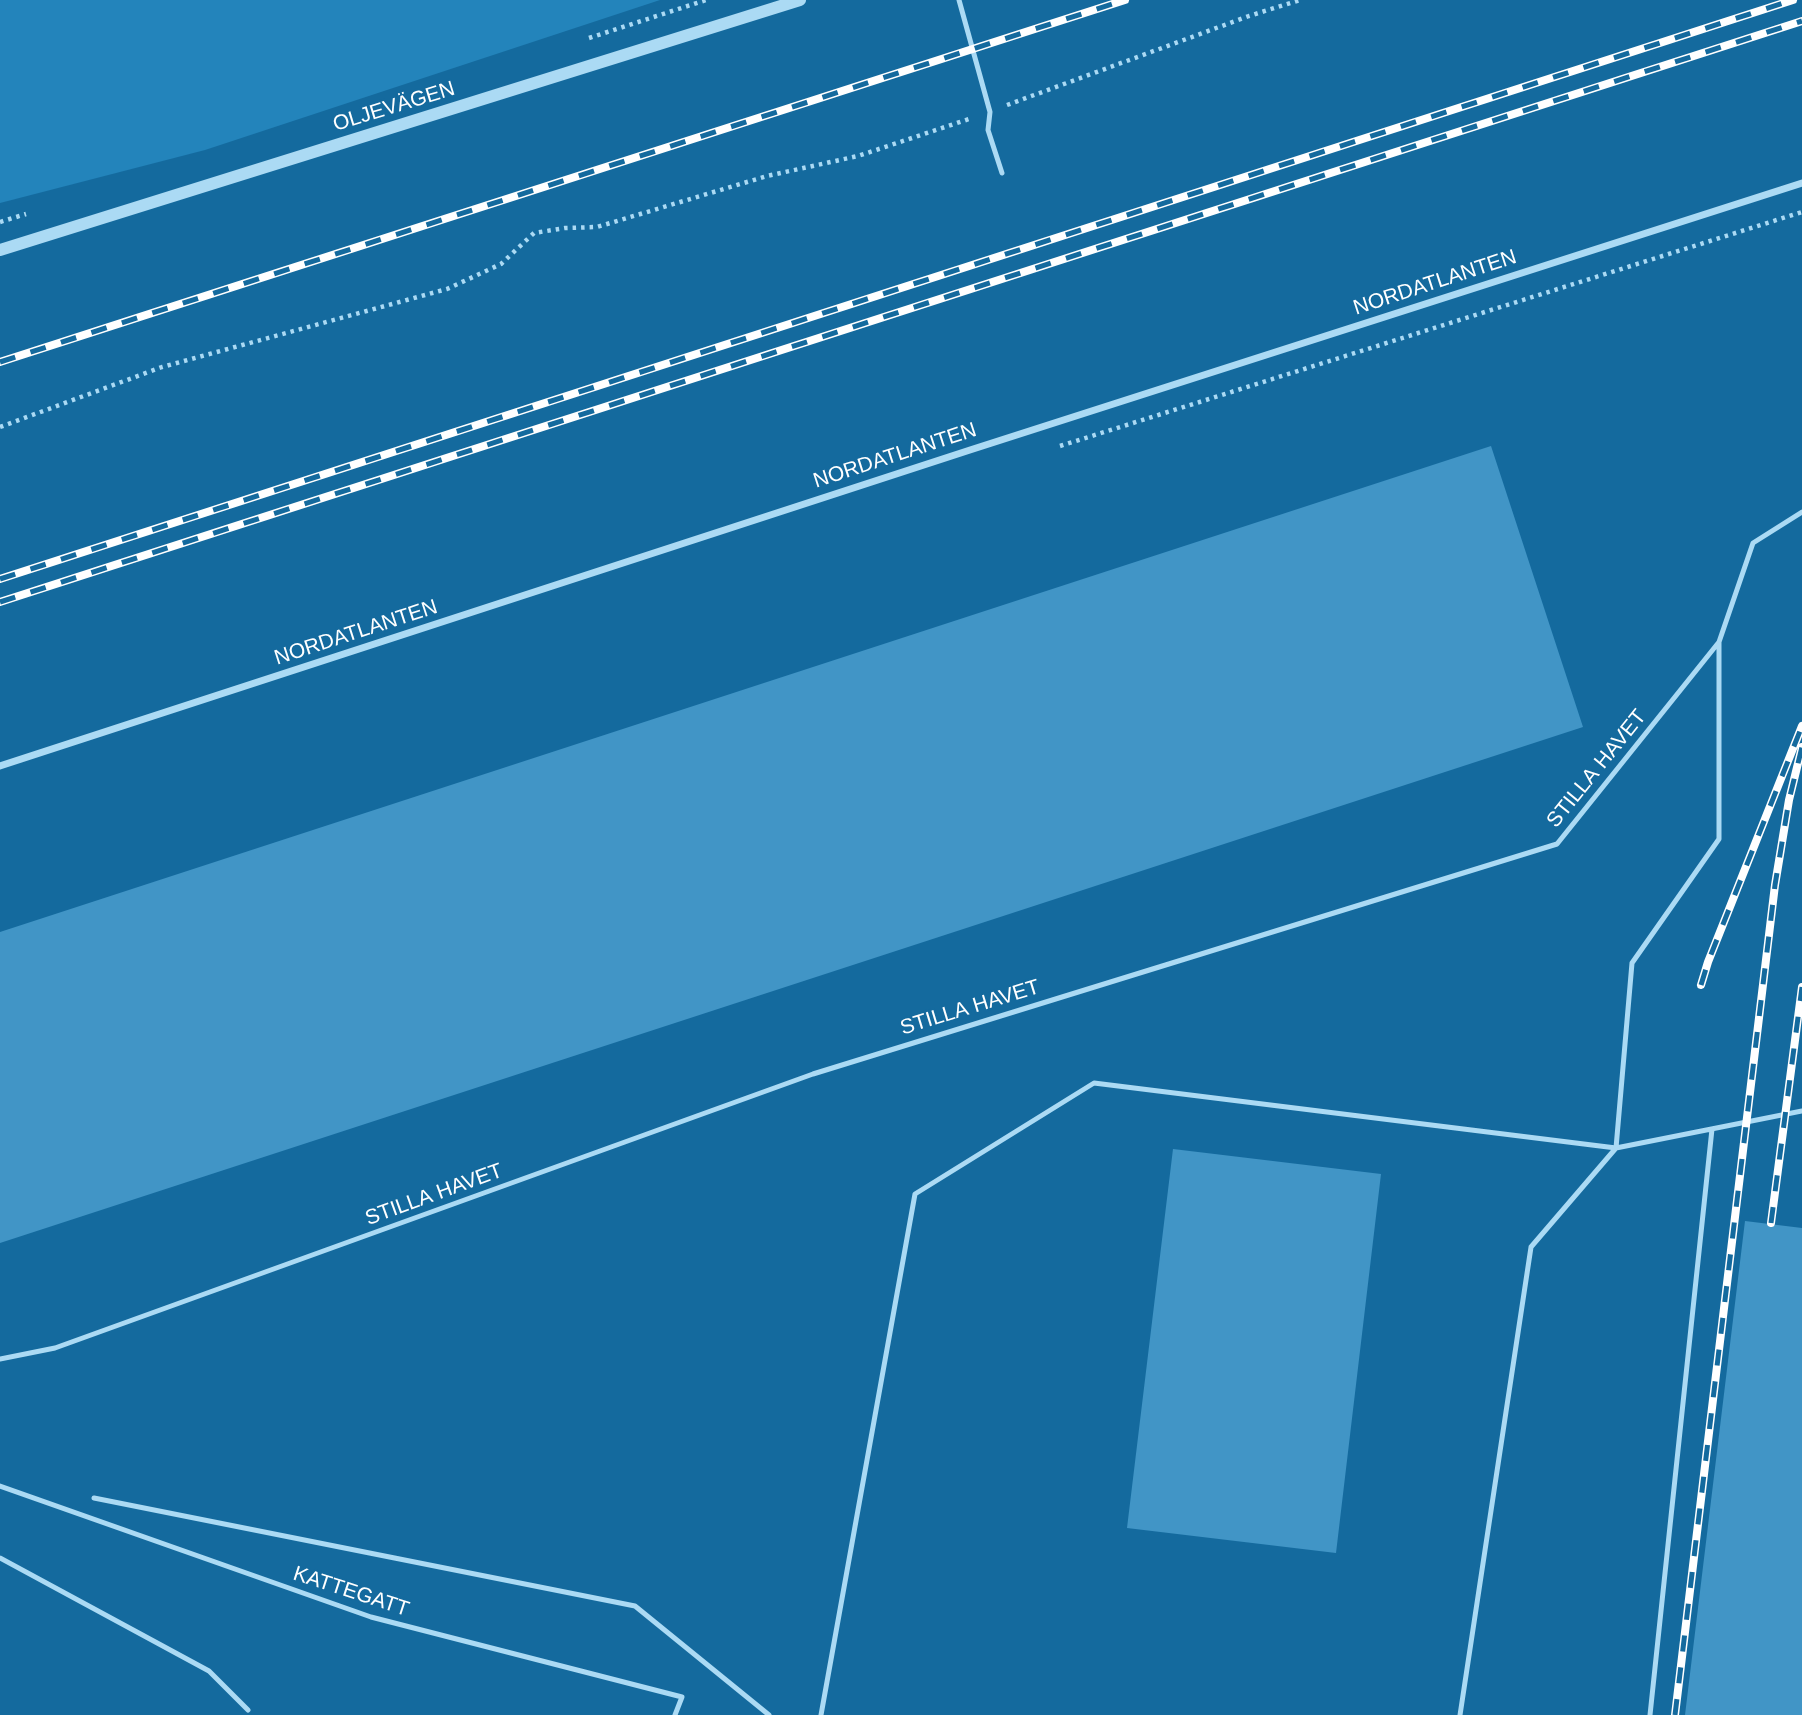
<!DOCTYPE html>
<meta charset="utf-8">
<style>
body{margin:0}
canvas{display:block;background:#146a9e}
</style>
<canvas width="1802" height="1715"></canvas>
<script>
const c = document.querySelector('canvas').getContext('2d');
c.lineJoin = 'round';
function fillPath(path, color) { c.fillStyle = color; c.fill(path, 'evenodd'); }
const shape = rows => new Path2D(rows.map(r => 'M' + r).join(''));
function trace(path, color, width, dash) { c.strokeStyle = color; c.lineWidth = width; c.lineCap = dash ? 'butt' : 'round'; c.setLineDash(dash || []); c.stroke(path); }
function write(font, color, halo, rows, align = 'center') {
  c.font = font + ' Arial,sans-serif'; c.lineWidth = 5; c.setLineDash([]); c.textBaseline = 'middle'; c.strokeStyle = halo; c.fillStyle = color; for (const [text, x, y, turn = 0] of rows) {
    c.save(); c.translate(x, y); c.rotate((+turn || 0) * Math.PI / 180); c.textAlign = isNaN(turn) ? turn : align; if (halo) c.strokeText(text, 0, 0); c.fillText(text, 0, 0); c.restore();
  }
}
fillPath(shape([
 [0,0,660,0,205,150,0,203]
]), '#2384bb');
fillPath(shape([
 [1491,446,1583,727,0,1243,0,932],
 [1173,1149,1381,1174,1336,1553,1127,1528],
 [1745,1221,1802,1228,1802,1715,1685,1715]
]), '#4195c6');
trace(shape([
 [589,38,706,0],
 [1007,105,1249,16,1300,0],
 [0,222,26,214],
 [0,427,162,367,447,289,501,264,534,233,565,228,597,227,767,176,858,156,969,119],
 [1060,446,1802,212]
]), '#abdaf4', 4.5, [3.5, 5]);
trace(shape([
 [959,0,990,112,988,130,1002,173],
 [0,1359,55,1348,813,1074,1557,844,1719,642,1753,543,1802,512],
 [0,1486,371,1617,682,1697,675,1715],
 [94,1498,635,1606,769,1715],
 [0,1558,209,1671,248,1710],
 [821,1715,915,1194,1094,1083,1616,1148,1632,963,1719,839,1719,642],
 [1460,1715,1531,1247,1616,1148,1802,1111],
 [1650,1715,1712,1129]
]), '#abdaf4', 5);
trace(shape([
 [0,766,970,450,1802,183]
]), '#abdaf4', 7);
trace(shape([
 [0,250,800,0]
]), '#abdaf4', 12);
const rail = shape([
 [0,362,1125,0],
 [0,579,1793,0],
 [0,602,1802,21],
 [1701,985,1708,962,1802,726],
 [1771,1223,1802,987],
 [1675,1715,1775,885,1789,800,1802,747]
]);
trace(rail, '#fff', 8);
trace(rail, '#146a9e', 5, [16]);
write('21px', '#fff', '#146a9e', [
 ["OLJEVÄGEN",394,107,-17],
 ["NORDATLANTEN",1435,283,-18],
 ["NORDATLANTEN",895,456,-18],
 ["NORDATLANTEN",356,633,-18],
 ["STILLA HAVET",1597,769,-51],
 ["STILLA HAVET",970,1008,-17],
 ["STILLA HAVET",434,1195,-20],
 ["KATTEGATT",351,1592,18]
]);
</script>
